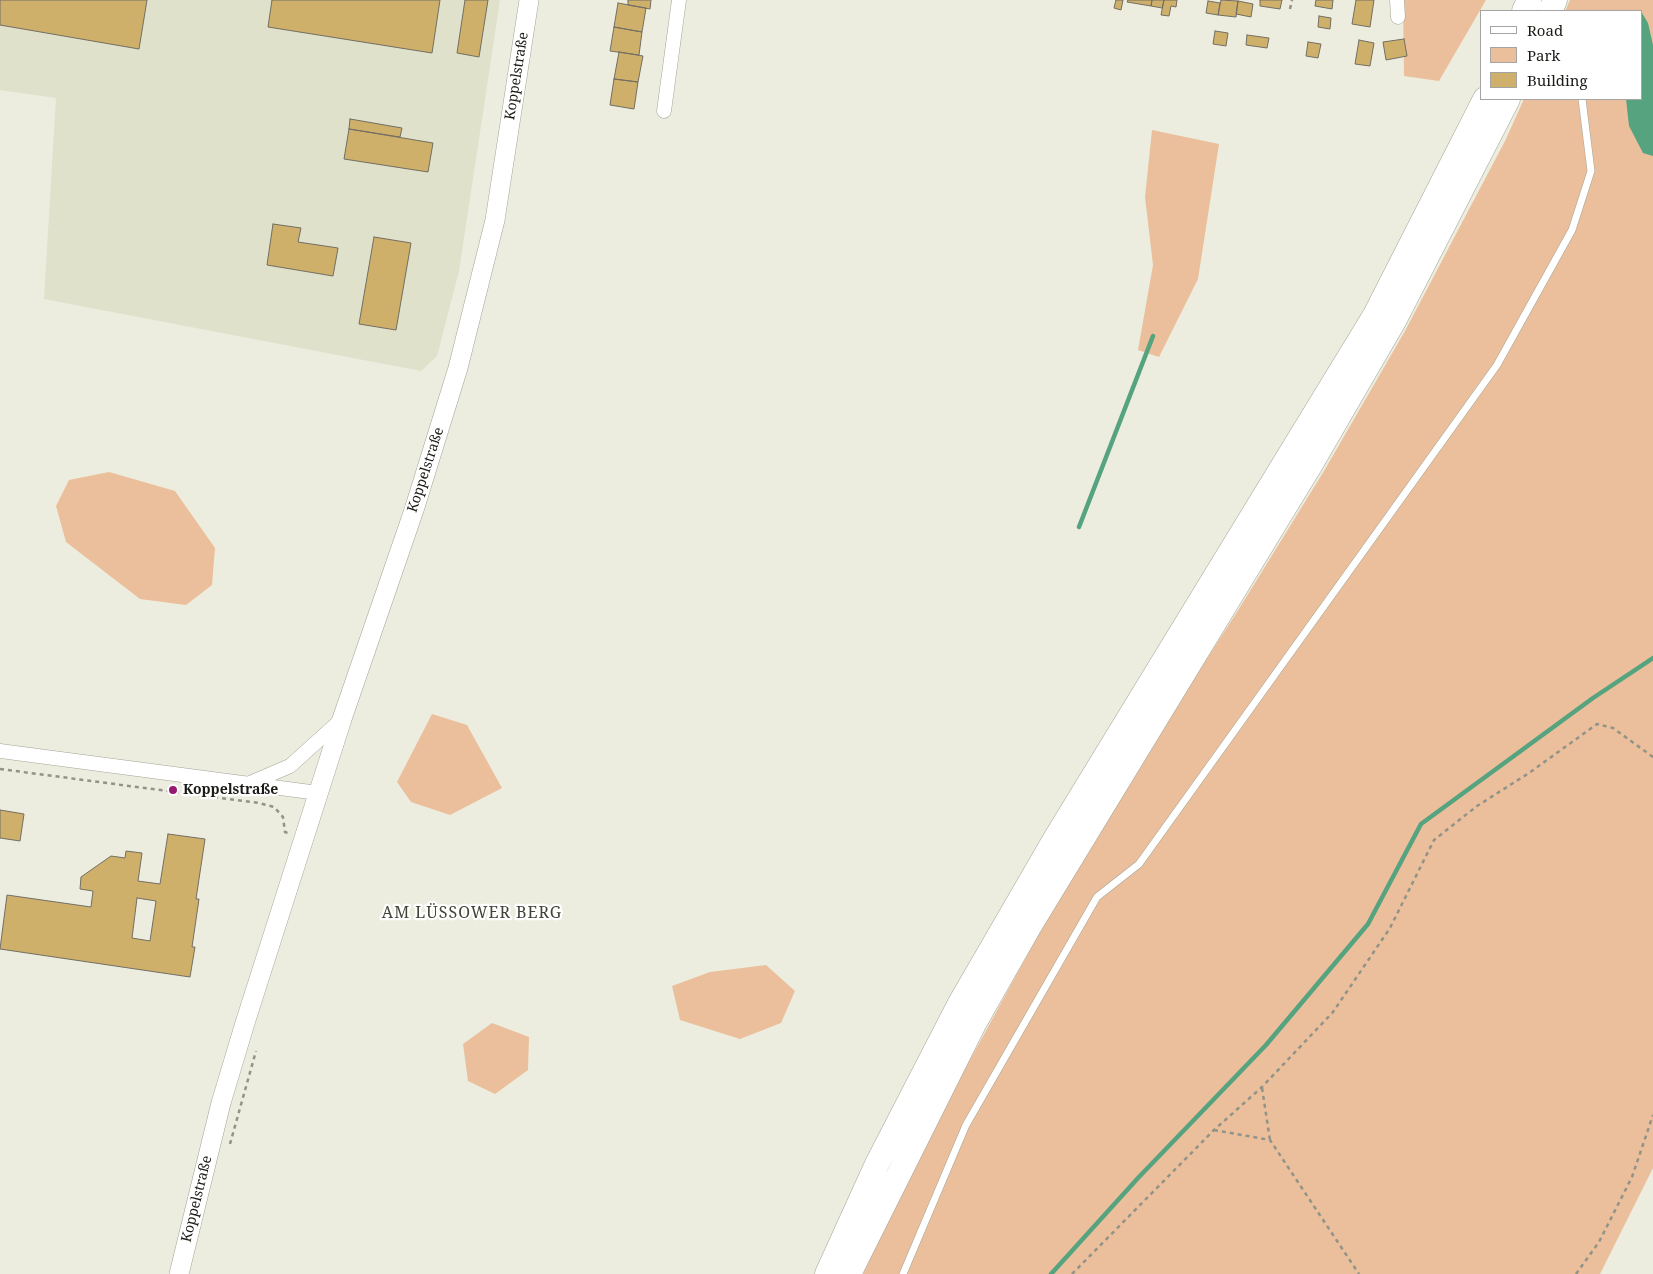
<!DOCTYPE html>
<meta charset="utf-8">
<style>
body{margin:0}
#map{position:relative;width:1653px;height:1274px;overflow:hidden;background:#eceddf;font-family:"Noto Serif",serif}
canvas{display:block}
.legend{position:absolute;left:1480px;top:10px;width:162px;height:90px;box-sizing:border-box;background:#fff;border:1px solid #a4a4a2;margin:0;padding:6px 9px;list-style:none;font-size:15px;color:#1b1b16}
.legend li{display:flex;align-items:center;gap:10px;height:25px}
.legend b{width:25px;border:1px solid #a4a4a2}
</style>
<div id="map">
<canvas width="1653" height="1274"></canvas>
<ul class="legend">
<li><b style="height:6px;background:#fff"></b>Road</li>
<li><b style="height:14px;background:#ebbf9b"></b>Park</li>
<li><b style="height:14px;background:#ceb06b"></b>Building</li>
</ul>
</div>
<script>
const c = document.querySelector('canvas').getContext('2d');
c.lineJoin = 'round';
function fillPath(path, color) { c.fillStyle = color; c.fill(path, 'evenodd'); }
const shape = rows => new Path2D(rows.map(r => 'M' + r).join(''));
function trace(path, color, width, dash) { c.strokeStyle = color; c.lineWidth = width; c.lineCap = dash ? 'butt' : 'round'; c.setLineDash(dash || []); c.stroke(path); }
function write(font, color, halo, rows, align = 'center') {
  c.font = font + ' "Noto Serif",serif'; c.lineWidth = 4.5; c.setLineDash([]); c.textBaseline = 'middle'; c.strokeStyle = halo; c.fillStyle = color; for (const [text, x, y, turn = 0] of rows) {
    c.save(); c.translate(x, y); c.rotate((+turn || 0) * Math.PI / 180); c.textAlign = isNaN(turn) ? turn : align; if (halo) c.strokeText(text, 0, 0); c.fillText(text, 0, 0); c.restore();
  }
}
fillPath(shape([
 [0,0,500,0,459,271,437,356,421,371,44,299,56,98,0,90]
]), '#dfe1cb');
fillPath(shape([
 [1403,0,1486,0,1439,81,1404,76],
 [1570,0,1653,0,1653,1168,1600,1274,863,1274,910,1170,1091,838,1237,612,1324,471,1405,331,1505,141,1524,99,1642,99,1642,11,1565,11],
 [1152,130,1219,144,1198,279,1159,357,1138,350,1153,265,1145,197],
 [109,472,175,491,215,548,212,585,186,605,140,599,66,542,56,506,69,480],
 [432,714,467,725,502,788,450,815,411,802,397,782],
 [766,965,795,991,781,1023,740,1039,680,1020,672,986,710,972],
 [492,1023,529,1037,528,1070,495,1094,468,1081,463,1044]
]), '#ebbf9b');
fillPath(shape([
 [1642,13,1648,23,1653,45,1653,156,1643,153,1629,126,1626,99,1642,99]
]), '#55a37f');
trace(shape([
 [1079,527,1153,336],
 [1051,1274,1138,1178,1266,1045,1368,924,1421,824,1593,698,1653,658]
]), '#55a37f', 4.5);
const building = shape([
 [0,0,147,0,139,49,0,25,0,0],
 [272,0,440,0,432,53,268,27,272,0],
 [465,0,488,0,479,57,457,53,465,0],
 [628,0,651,0,650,9,628,5,628,0],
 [1116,0,1123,0,1121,10,1114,8,1116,0],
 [1128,0,1152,0,1151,6,1127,2,1128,0],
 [1152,0,1164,0,1162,8,1151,6,1152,0],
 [1164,0,1177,0,1176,7,1171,6,1169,16,1161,15,1164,0],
 [1221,0,1238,1,1236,17,1218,15,1221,0],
 [1260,0,1282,0,1280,9,1260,6,1260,0],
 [1316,0,1333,0,1332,9,1315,6,1316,0],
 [1356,0,1374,0,1370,27,1352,24,1356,0],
 [1208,1,1220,3,1218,15,1206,13,1208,1],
 [1238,1,1253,4,1251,17,1236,14,1238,1],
 [618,3,646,8,642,32,614,27,618,3],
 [1319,16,1331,18,1330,29,1318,27,1319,16],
 [614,27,642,32,639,55,610,51,614,27],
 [1215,31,1228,33,1226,46,1213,44,1215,31],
 [1247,35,1269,38,1267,48,1246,45,1247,35],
 [1404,39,1407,56,1386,60,1383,42,1404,39],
 [1359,40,1374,43,1370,66,1355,64,1359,40],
 [1308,42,1321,44,1318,58,1306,56,1308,42],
 [619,52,643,56,638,82,614,79,619,52],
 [614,79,638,82,634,109,610,105,614,79],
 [350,119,402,128,400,137,349,129,350,119],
 [349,129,433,143,428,172,344,159,349,129],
 [273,224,301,228,298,242,338,248,333,276,267,265,273,224],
 [374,237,411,243,396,330,359,324,374,237],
 [0,810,24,814,20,841,0,838,0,810],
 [168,834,205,839,196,899,199,899,192,947,195,947,190,977,0,949,7,895,91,907,93,891,80,889,81,877,111,856,125,858,126,851,142,853,138,881,160,884,168,834],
 [137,898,156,901,150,941,132,938,137,898]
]);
fillPath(building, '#ceb06b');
trace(building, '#736e62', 1);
const lane = shape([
 [903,1274,966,1125,1097,897,1139,864,1497,365,1572,230,1591,171,1582,99]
]);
const street = shape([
 [1397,0,1398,17],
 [664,111,679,0],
 [0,751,318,793],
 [248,784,290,766,342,719]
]);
const secondary = shape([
 [179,1274,221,1103,245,1023,342,719,414,510,458,368,495,220,529,0]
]);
const highway = shape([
 [1524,11,1529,0],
 [1550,11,1555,0],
 [827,1274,877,1164,960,1003,1055,839,1375,315,1485,99],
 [849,1274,975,1022,1029,927,1311,464,1394,321,1508,99]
]);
trace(lane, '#a2a496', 8);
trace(street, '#a2a496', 15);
trace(secondary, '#a2a496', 20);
trace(highway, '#a2a496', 25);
trace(shape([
 [1290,9,1292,0],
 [0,769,259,803,274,807,283,817,285,832,288,833],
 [1262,1088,1270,1140],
 [1214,1130,1270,1140,1359,1274],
 [230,1144,256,1051],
 [1072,1274,1214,1130,1262,1087,1333,1012,1390,928,1434,840,1477,806,1529,773,1597,724,1613,728,1653,757],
 [1576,1274,1599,1242,1632,1177,1653,1115]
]), '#929388', 2.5, [4, 4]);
trace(lane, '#fff', 7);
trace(street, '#fff', 14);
trace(secondary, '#fff', 19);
trace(highway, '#fff', 24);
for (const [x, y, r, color] of [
 [173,790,5,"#97186f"]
]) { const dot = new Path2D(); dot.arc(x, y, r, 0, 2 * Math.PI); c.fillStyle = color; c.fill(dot); trace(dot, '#fff', 2); }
write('14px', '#1b1b16', '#fff', [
 ["Koppelstraße",517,76,-81],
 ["Koppelstraße",426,470,-72],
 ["Koppelstraße",197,1199,-76]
]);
write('bold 14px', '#1b1b16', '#fff', [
 ["Koppelstraße",183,790]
], 'left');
c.letterSpacing = '1px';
write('16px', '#424337', '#fff', [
 ["AM LÜSSOWER BERG",472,913]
]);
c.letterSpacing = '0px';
</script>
